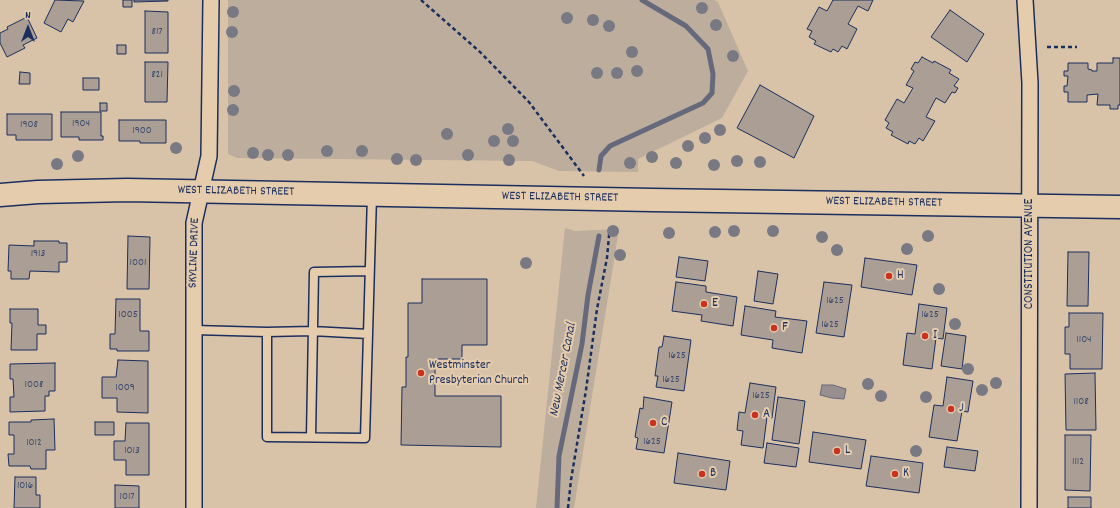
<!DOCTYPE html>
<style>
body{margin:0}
#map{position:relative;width:1120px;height:508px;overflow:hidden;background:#d9c3a8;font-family:Dekko,sans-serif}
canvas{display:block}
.north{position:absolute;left:8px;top:8px;width:40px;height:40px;-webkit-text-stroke:3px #e5ccad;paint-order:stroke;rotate:0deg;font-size:11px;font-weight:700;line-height:16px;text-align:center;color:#1b2f5e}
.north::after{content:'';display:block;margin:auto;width:14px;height:18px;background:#1b2f5e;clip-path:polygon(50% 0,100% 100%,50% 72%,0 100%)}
</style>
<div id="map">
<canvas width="1120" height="508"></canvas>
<div class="north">N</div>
</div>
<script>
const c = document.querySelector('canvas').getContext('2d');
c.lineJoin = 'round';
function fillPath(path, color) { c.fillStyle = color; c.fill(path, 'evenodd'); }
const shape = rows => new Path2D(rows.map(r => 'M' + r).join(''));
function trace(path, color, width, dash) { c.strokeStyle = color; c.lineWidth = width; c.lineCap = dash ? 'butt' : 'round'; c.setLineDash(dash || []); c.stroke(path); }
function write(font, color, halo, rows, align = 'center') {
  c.font = font + ' Dekko,sans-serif'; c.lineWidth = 4; c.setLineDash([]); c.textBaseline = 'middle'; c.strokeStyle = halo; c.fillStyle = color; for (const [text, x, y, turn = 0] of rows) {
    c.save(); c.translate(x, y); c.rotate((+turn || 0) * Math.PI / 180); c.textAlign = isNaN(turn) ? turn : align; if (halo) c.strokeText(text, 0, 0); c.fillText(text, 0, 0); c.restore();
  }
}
fillPath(shape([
 [228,0,714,0,718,2,748,71,722,118,638,159,638,172,559,171,532,161,237,158,228,154],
 [565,228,575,231,619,229,574,508,536,508]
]), '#bdad9d');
const water = shape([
 [822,385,833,385,846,389,844,399,832,398,820,395,822,385]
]);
fillPath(water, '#98908f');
trace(water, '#66697b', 1);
trace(shape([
 [599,170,601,156,610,146,703,103,712,93,713,74,708,49,686,26,642,0],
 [557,508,559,456,582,344,588,295,599,236]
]), '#66697b', 5);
const building = shape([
 [55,0,84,1,73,22,68,19,61,32,44,23,55,0],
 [123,0,132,0,132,7,123,7,123,0],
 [134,0,168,0,168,1,134,2,134,0],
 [833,0,873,0,868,11,858,6,848,24,857,29,847,49,842,46,838,52,833,49,831,52,814,44,816,41,809,37,812,31,807,29,819,7,827,11,833,0],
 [950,10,984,34,967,62,931,37,950,10],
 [145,11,168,12,168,53,145,53,145,11],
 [27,17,37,38,23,45,25,48,7,57,0,43,0,33,8,29,7,27,27,17],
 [117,45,126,45,126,54,117,54,117,45],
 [922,57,933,63,934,61,951,70,949,73,959,79,954,86,958,88,955,93,952,92,945,103,936,98,926,117,935,121,923,141,919,138,915,144,909,141,908,144,891,135,893,132,886,128,889,123,885,120,897,99,904,103,913,88,906,85,914,71,911,69,915,62,918,63,922,57],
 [1113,58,1120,58,1120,105,1118,105,1118,109,1110,109,1110,105,1097,105,1098,94,1087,95,1087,102,1068,102,1068,92,1064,92,1064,86,1067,86,1068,76,1064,76,1064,71,1068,71,1068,63,1088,63,1088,69,1092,70,1092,71,1097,71,1097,63,1113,63,1113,58],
 [145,62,168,62,167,102,145,102,145,62],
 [20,72,30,73,30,84,19,84,20,72],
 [83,78,99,78,99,90,83,90,83,78],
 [760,85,814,116,794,158,737,128,760,85],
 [100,103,107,103,107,111,100,111,100,103],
 [61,112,101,112,101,136,103,136,103,140,79,140,79,137,61,137,61,112],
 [7,114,52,114,52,140,16,140,16,135,7,135,7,114],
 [119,120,166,120,166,143,140,143,140,141,119,141,119,120],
 [128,236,150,237,149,289,127,289,128,236],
 [34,241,59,241,59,243,67,243,67,262,59,262,59,272,30,271,29,279,11,279,11,271,8,271,9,245,34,246,34,241],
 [1068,252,1089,252,1088,306,1067,306,1068,252],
 [679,257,708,261,705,281,676,277,679,257],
 [865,258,917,265,912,295,861,287,865,258],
 [758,271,778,274,773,304,754,301,758,271],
 [422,279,487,279,487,345,462,345,462,359,435,359,435,396,501,396,501,447,401,445,402,387,406,387,406,357,408,357,408,303,422,303,422,279],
 [676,282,706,286,706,292,737,297,733,326,701,321,702,315,672,311,676,282],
 [824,282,852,285,844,337,816,333,824,282],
 [116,299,140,299,140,331,149,331,149,351,117,351,117,349,110,349,110,334,115,334,116,299],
 [919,304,947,308,943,339,936,338,932,369,903,365,907,333,915,334,919,304],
 [745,306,776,311,775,317,807,321,802,353,772,348,773,340,741,335,745,306],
 [10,309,38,309,38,325,46,325,46,334,37,334,37,350,11,350,12,323,10,323,10,309],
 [1069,313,1103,313,1102,369,1070,369,1070,354,1065,354,1065,327,1069,327,1069,313],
 [946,333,966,336,962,369,941,366,946,333],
 [664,336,691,340,684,391,656,387,658,376,655,376,659,347,662,347,664,336],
 [118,360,148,361,148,413,117,412,117,398,102,398,102,377,116,377,118,360],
 [55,363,55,391,49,391,49,396,45,396,45,411,10,412,10,397,14,397,13,379,10,379,10,364,55,363],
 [1095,373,1096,430,1066,430,1065,374,1095,373],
 [947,377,973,381,968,412,962,411,957,441,929,437,934,405,943,406,947,377],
 [750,383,776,387,772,418,767,417,763,448,741,445,743,431,737,430,739,412,745,413,750,383],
 [644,397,672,402,664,453,636,449,638,438,635,437,640,408,643,409,644,397],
 [778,397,805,401,799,444,772,440,778,397],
 [54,419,55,450,46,450,46,469,31,469,30,466,9,466,8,454,14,454,14,435,9,435,9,422,31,422,31,420,54,419],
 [95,422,114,422,114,435,95,435,95,422],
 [126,423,149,423,149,475,126,475,126,460,114,460,114,441,125,441,126,423],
 [813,432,866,440,861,469,809,462,813,432],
 [1065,435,1091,435,1090,491,1065,490,1065,435],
 [767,443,799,448,796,467,764,463,767,443],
 [947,447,978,451,975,471,944,467,947,447],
 [678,453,730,461,726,490,674,483,678,453],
 [871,456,923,463,919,493,866,486,871,456],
 [15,477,36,477,36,495,40,495,40,508,14,508,15,477],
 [115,485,139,486,139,508,115,508,115,485],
 [1068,497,1091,497,1091,508,1068,508,1068,497]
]);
fillPath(building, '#aa9e95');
trace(building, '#1b2f5e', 1);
const service = shape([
 [194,330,267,332,267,437,365,438,372,195],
 [267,332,312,331,368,334],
 [311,437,314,272,369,271]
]);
const minor = shape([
 [1025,0,1030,83,1029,508],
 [194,508,194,223,209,156,211,0]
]);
const secondary = shape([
 [0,195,38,192,127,190,652,200,1120,207]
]);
trace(service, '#1b2f5e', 11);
trace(minor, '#1b2f5e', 18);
trace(secondary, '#1b2f5e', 25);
trace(shape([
 [421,0,480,52,529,102,584,176],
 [1047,47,1077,47],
 [568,508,571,480,586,390,597,309,607,258,610,225]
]), '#1b2f5e', 2.5, [4, 3]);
trace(service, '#e5ccad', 8);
trace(minor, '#e5ccad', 15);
trace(secondary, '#e5ccad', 22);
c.fillStyle = '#797983';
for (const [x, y] of [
 [702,8],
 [233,12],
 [567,18],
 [593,20],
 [716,25],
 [609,26],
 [232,32],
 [632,52],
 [733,56],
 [637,71],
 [597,73],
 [617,73],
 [234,91],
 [233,110],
 [508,129],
 [720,130],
 [447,134],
 [705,138],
 [494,141],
 [513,141],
 [688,146],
 [176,148],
 [327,151],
 [362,151],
 [253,153],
 [268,155],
 [288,155],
 [468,155],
 [78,156],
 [652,157],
 [397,159],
 [416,160],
 [509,160],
 [737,161],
 [760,162],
 [630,163],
 [676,163],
 [57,164],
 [714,165],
 [613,231],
 [734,231],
 [773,231],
 [715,232],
 [669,233],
 [928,236],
 [822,237],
 [907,249],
 [837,250],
 [620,255],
 [526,263],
 [939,289],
 [955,324],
 [968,369],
 [996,383],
 [868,384],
 [982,390],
 [881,396],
 [926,397],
 [916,451]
]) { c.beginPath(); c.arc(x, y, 6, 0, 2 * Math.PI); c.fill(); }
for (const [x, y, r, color] of [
 [889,276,4,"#c8321e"],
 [704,304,4,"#c8321e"],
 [774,328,4,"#c8321e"],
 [925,336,4,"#c8321e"],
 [421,373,4,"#c8321e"],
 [951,409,4,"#c8321e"],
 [755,415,4,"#c8321e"],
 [653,423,4,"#c8321e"],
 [837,451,4,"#c8321e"],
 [702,474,4,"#c8321e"],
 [895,474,4,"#c8321e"]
]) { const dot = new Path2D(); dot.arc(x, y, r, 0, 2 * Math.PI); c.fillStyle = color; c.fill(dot); trace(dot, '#e5ccad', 1.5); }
write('11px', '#3f4b6c', null, [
 ["817",157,32],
 ["821",157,75],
 ["1904",81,124],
 ["1908",29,125],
 ["1900",142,131],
 ["1913",38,254],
 ["1001",138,263],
 ["1625",835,301],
 ["1005",128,315],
 ["1625",930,315],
 ["1625",830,325],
 ["1104",1084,340],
 ["1625",677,356],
 ["1625",671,380],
 ["1008",34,385],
 ["1009",125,388],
 ["1625",761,396],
 ["1108",1081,402],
 ["1625",652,442],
 ["1012",34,443],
 ["1013",132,451],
 ["1112",1078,462],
 ["1016",25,486],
 ["1017",127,497]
]);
write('13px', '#1b2f5e', '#e5ccad', [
 ["WEST ELIZABETH STREET",236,192,1],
 ["WEST ELIZABETH STREET",560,198,1],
 ["WEST ELIZABETH STREET",884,203,1],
 ["SKYLINE DRIVE",195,253,-88],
 ["CONSTITUTION AVENUE",1030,254,-90]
]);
write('13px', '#1b2f5e', '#e5ccad', [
 ["H",897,276],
 ["E",712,304],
 ["F",782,328],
 ["I",933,336],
 ["Westminster",429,366],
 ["Presbyterian Church",429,381],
 ["J",959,409],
 ["A",763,415],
 ["C",661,423],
 ["L",845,451],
 ["B",710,474],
 ["K",903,474]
], 'left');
write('italic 14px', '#2e3e65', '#e5ccad', [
 ["New Mercer Canal",564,370,-79]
]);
</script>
